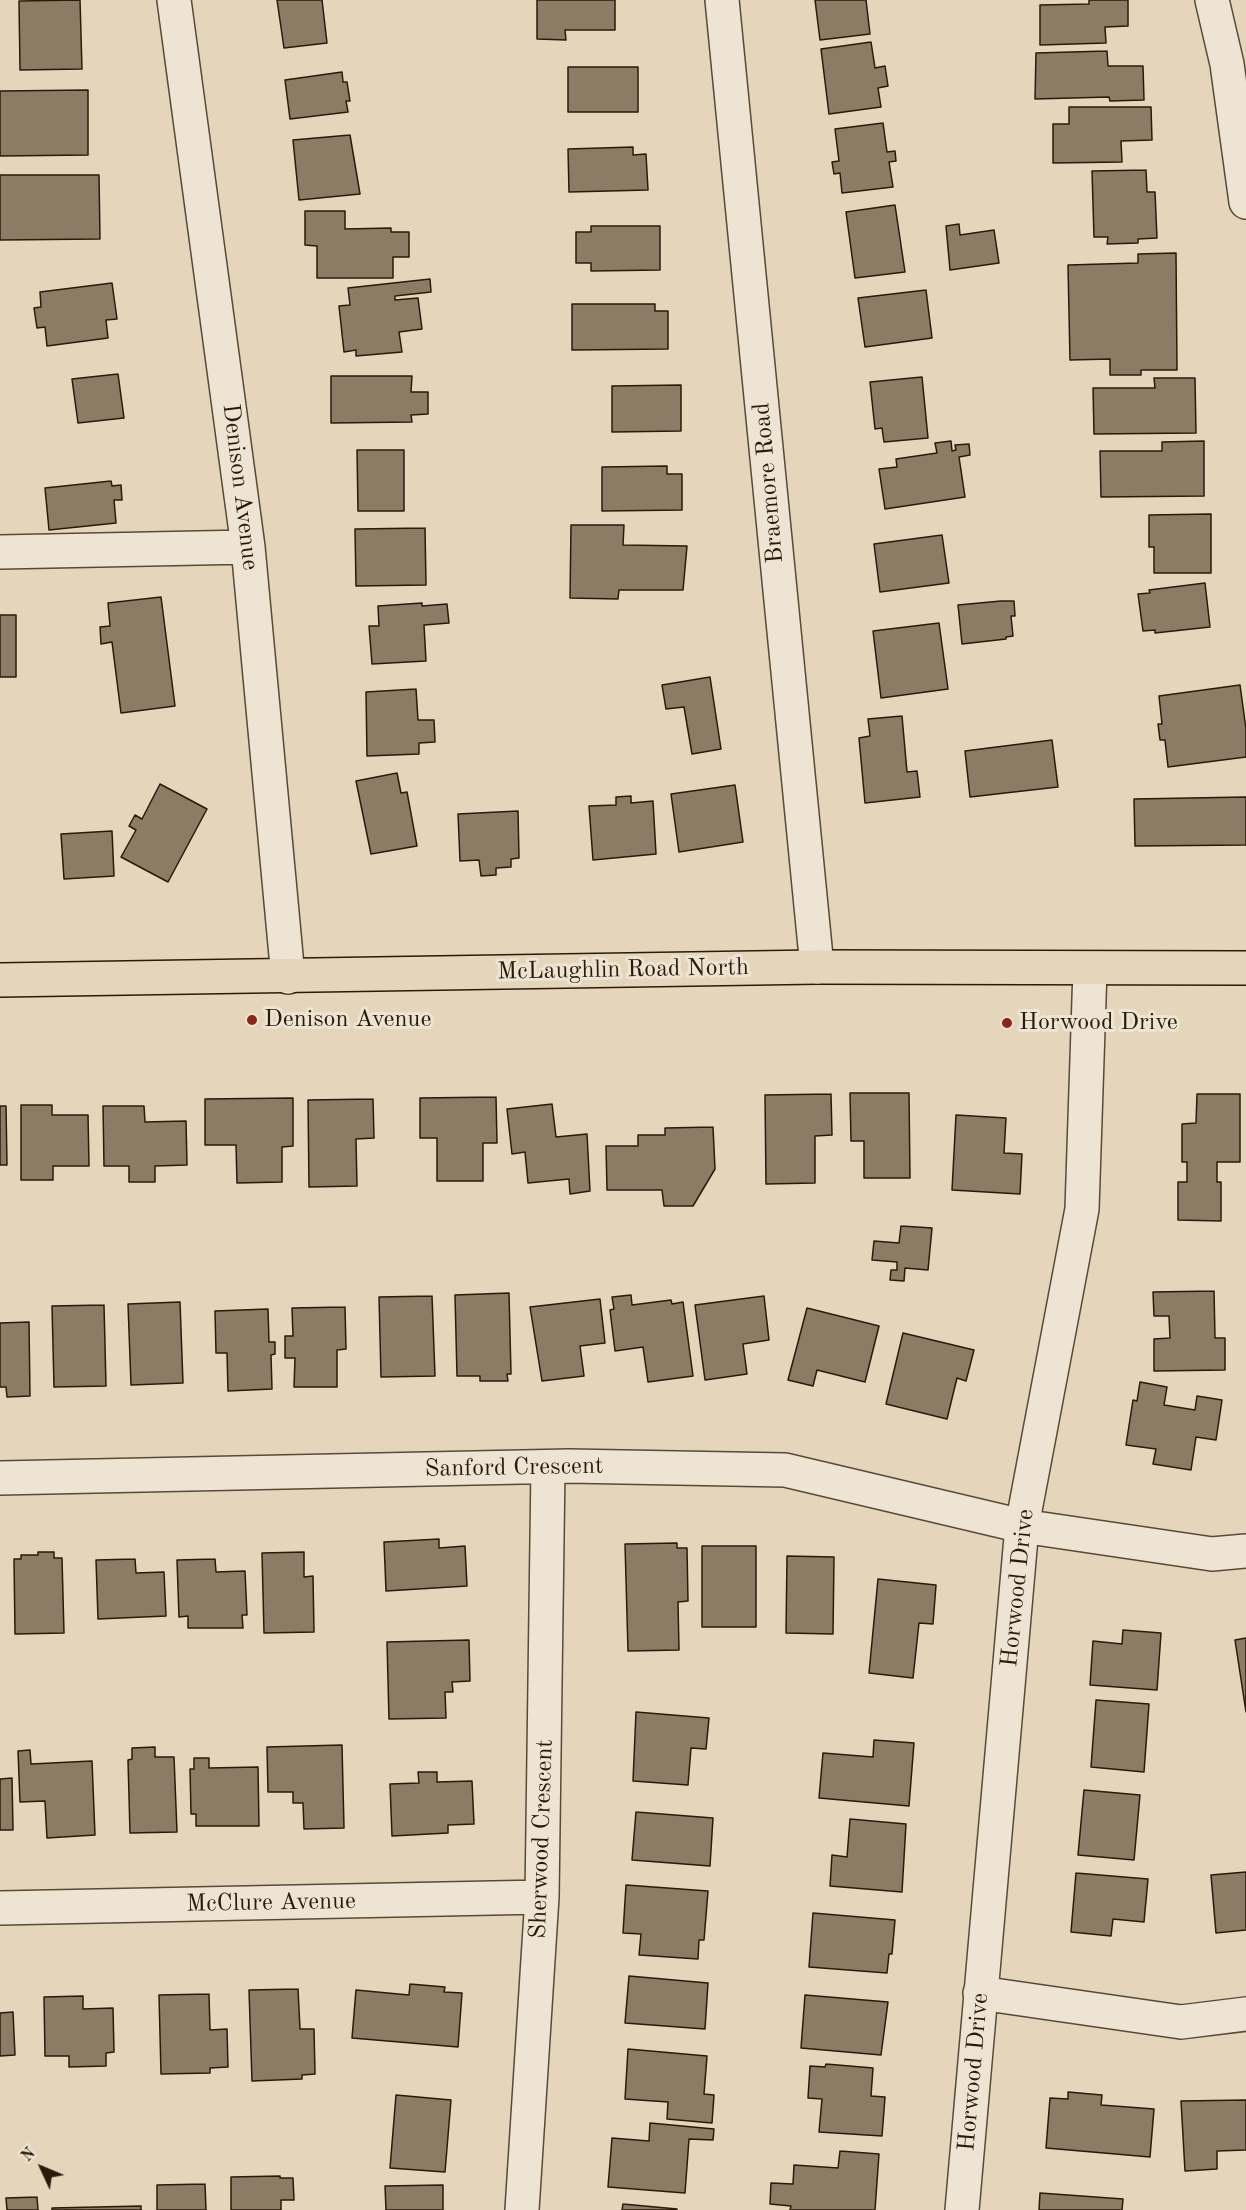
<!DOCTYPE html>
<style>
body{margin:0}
#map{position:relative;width:1246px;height:2210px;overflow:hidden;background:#e5d5bb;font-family:"Old Standard TT",serif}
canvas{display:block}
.north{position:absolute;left:12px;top:2138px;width:60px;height:60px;-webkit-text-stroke:4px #eee4d3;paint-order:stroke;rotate:314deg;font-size:16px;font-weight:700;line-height:24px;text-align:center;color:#2a1b09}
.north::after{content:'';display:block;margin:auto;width:21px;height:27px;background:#2a1b09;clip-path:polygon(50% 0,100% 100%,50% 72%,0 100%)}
</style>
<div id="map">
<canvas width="1246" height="2210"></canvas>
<div class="north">N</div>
</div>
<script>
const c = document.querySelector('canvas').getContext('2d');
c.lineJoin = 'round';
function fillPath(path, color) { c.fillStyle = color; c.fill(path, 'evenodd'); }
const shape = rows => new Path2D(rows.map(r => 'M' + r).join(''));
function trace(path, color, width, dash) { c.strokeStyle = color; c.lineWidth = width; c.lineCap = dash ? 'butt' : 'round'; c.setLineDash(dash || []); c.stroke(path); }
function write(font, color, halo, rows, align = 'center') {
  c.font = font + ' "Old Standard TT",serif'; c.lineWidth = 6; c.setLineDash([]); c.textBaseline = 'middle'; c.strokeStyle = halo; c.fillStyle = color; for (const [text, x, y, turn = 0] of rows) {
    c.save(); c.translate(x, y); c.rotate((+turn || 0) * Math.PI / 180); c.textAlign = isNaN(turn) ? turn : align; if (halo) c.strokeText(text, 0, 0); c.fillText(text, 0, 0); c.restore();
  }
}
const building = shape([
 [80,0,82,69,20,70,19,1,80,0],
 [277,0,322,0,327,43,284,48,277,0],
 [537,0,615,0,615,30,565,30,566,40,537,39,537,0],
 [815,0,866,0,870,34,820,40,815,0],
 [1089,0,1128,0,1128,26,1105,27,1106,43,1040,45,1040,5,1089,4,1089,0],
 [871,42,875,68,885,66,888,86,878,88,881,107,829,114,821,49,871,42],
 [1107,51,1108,66,1143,66,1144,100,1110,101,1109,97,1035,99,1036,53,1107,51],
 [568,67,638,67,638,112,568,112,568,67],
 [342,72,343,82,347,82,350,101,346,101,348,112,290,119,285,80,342,72],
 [88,90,88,155,0,156,0,91,88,90],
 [1069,107,1151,107,1152,140,1121,141,1122,162,1053,163,1053,124,1069,124,1069,107],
 [883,123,887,152,895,151,896,161,889,162,893,187,842,193,840,173,834,174,832,162,839,161,835,129,883,123],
 [350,135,360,194,299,200,293,140,350,135],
 [633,147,633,155,646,154,648,190,569,192,568,149,633,147],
 [1146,170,1147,192,1155,192,1157,238,1138,239,1138,243,1107,244,1108,237,1094,237,1092,171,1146,170],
 [0,175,99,175,100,239,0,240,0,175],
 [895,205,905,272,855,278,846,212,895,205],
 [305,211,345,211,345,229,391,228,391,232,409,232,409,257,393,257,393,278,317,278,317,246,305,245,305,211],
 [959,224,960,235,994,230,999,263,950,270,946,226,959,224],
 [591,226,660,226,660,270,591,271,591,263,576,263,576,232,591,232,591,226],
 [1176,253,1177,370,1141,370,1141,375,1110,375,1110,359,1070,360,1068,265,1138,263,1138,254,1176,253],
 [430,279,431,292,395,296,395,300,418,298,422,329,399,332,402,352,356,356,356,350,344,352,339,306,350,305,348,288,430,279],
 [112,283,117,319,106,320,108,338,47,346,45,327,37,328,34,308,41,307,40,292,112,283],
 [926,290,932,338,865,347,858,298,926,290],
 [572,304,655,304,655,311,668,311,668,349,572,350,572,304],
 [118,374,124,418,78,423,72,379,118,374],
 [331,376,412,376,411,392,428,392,428,414,411,415,412,422,331,423,331,376],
 [922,377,928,438,884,442,882,428,875,429,870,382,922,377],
 [1154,378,1195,378,1196,433,1094,434,1093,388,1155,388,1154,378],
 [681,385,681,431,612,432,612,386,681,385],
 [951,441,952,451,956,450,955,445,969,444,970,455,959,457,965,497,885,509,879,469,897,467,896,459,937,453,935,443,951,441],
 [1204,441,1204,496,1101,497,1100,451,1162,451,1162,442,1204,441],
 [357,450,404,450,404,511,358,511,357,450],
 [667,466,667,474,682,474,682,510,602,511,602,467,667,466],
 [111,481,112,486,121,485,122,500,114,500,116,523,49,530,45,488,111,481],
 [1211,514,1211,573,1154,573,1154,547,1149,547,1149,515,1211,514],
 [571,525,624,525,623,545,687,546,683,590,619,590,618,599,570,598,571,525],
 [425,528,426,585,356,586,355,529,425,528],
 [942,535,949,583,880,592,874,544,942,535],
 [1205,583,1210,627,1155,633,1155,630,1143,631,1138,594,1150,593,1149,590,1205,583],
 [161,597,175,706,121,713,112,642,101,644,100,627,110,626,108,603,161,597],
 [1001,601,1014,601,1015,616,1011,616,1013,636,1006,637,1006,639,962,644,958,605,1001,601],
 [422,603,422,606,447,604,449,623,424,625,426,661,372,664,369,626,379,626,378,606,422,603],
 [0,615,16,615,16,677,0,677,0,615],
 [939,623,948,689,881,698,873,631,939,623],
 [710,677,721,749,692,754,684,707,666,709,662,685,710,677],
 [1240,685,1246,729,1246,757,1168,767,1165,740,1160,740,1158,724,1162,724,1159,696,1240,685],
 [416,689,418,720,434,720,435,742,419,743,419,754,367,756,366,692,416,689],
 [902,716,907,772,917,771,920,797,865,803,859,738,870,736,868,719,902,716],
 [1052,740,1058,787,970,797,965,751,1052,740],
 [397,773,401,793,407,792,417,846,371,854,356,781,397,773],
 [160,784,207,809,168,882,121,857,136,830,129,826,135,815,142,819,160,784],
 [735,785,743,842,679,852,671,794,735,785],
 [631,796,631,803,653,801,656,854,593,860,589,806,616,805,616,797,631,796],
 [1246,797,1246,845,1135,846,1134,799,1246,797],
 [518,811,519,858,511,859,511,867,496,868,496,875,481,876,479,860,460,861,458,814,518,811],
 [112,831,114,876,64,879,61,834,112,831],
 [850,1093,909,1093,910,1178,864,1178,864,1141,851,1141,850,1093],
 [831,1094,832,1135,815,1136,815,1183,766,1184,765,1095,831,1094],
 [1197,1094,1240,1094,1240,1162,1217,1162,1217,1182,1221,1182,1221,1221,1178,1220,1178,1182,1187,1182,1187,1162,1182,1162,1182,1124,1196,1123,1197,1094],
 [496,1097,497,1143,483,1143,483,1181,437,1181,437,1138,420,1138,420,1098,496,1097],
 [293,1098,293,1146,282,1147,282,1182,237,1183,236,1145,205,1145,205,1099,293,1098],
 [373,1099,374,1138,356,1139,357,1186,309,1187,308,1100,373,1099],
 [552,1104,556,1137,587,1134,590,1191,570,1194,569,1179,528,1183,525,1152,512,1154,507,1109,552,1104],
 [21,1105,52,1105,52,1115,88,1115,89,1166,53,1166,53,1180,21,1180,21,1105],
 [0,1106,6,1106,7,1165,0,1165,0,1106],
 [103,1106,144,1106,145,1122,186,1121,187,1165,155,1166,155,1182,129,1182,129,1166,104,1166,103,1106],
 [956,1115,1006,1118,1004,1153,1022,1154,1020,1194,952,1190,956,1115],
 [713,1127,715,1169,693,1206,664,1206,662,1190,607,1190,606,1146,638,1146,638,1135,665,1135,665,1128,713,1127],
 [901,1226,932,1228,928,1270,905,1268,904,1281,890,1280,891,1270,897,1270,897,1262,872,1260,874,1241,899,1243,901,1226],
 [1214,1291,1215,1338,1225,1338,1225,1370,1154,1371,1154,1339,1170,1338,1169,1316,1154,1316,1153,1292,1214,1291],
 [509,1293,511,1374,507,1374,508,1381,480,1381,480,1376,457,1376,455,1295,509,1293],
 [631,1295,632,1305,671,1300,672,1304,683,1302,693,1376,648,1382,643,1347,615,1351,610,1310,614,1309,612,1297,631,1295],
 [432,1296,435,1376,381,1377,379,1297,432,1296],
 [764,1296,769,1340,743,1344,747,1374,705,1380,695,1305,764,1296],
 [600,1299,605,1343,580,1346,584,1376,542,1381,530,1307,600,1299],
 [180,1302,183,1383,131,1385,128,1304,180,1302],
 [104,1305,106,1386,54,1387,52,1306,104,1305],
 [345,1307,346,1349,337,1350,337,1387,294,1387,295,1358,285,1358,285,1336,293,1336,292,1308,345,1307],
 [807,1308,879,1326,865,1382,817,1370,813,1386,788,1380,807,1308],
 [268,1309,269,1342,275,1342,275,1354,271,1355,272,1389,228,1391,227,1353,216,1353,215,1311,268,1309],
 [29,1322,30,1396,7,1397,6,1387,0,1387,0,1323,29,1322],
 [903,1333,974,1350,966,1381,957,1378,947,1419,886,1404,903,1333],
 [1140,1382,1167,1387,1164,1405,1195,1410,1197,1396,1222,1400,1216,1440,1196,1437,1191,1470,1153,1464,1156,1449,1126,1445,1133,1400,1137,1401,1140,1382],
 [439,1539,439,1548,465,1546,467,1586,386,1591,384,1542,439,1539],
 [677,1543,677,1548,687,1548,688,1601,678,1602,679,1650,628,1651,625,1544,677,1543],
 [702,1546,756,1546,756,1627,702,1627,702,1546],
 [38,1552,54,1552,54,1558,62,1558,64,1633,15,1634,14,1559,21,1559,21,1555,38,1555,38,1552],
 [304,1552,304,1577,313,1576,314,1632,264,1633,262,1553,304,1552],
 [787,1556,834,1557,833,1634,786,1633,787,1556],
 [135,1559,136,1573,164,1572,166,1616,98,1619,96,1560,135,1559],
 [215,1559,216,1572,245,1571,247,1615,242,1615,243,1628,188,1628,188,1616,179,1617,177,1560,215,1559],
 [878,1579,936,1585,933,1624,919,1623,913,1678,869,1673,878,1579],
 [1123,1630,1161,1633,1157,1690,1090,1685,1093,1641,1122,1644,1123,1630],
 [1246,1638,1246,1712,1235,1640,1246,1638],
 [469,1640,470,1681,452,1682,453,1692,445,1692,446,1718,389,1719,387,1642,469,1640],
 [1096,1700,1149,1704,1144,1772,1091,1767,1096,1700],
 [636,1712,709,1718,706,1749,691,1748,688,1785,633,1781,636,1712],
 [874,1740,914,1743,909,1806,819,1798,823,1753,873,1757,874,1740],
 [342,1745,344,1828,304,1829,303,1803,293,1803,293,1792,268,1792,267,1747,342,1745],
 [155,1747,155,1757,174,1757,177,1832,130,1833,128,1760,132,1759,132,1748,155,1747],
 [30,1750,31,1764,92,1761,95,1835,47,1838,45,1801,20,1802,18,1751,30,1750],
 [194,1758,209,1758,209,1768,258,1767,259,1826,196,1826,196,1814,191,1814,190,1769,194,1769,194,1758],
 [418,1772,437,1772,437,1782,472,1781,474,1824,448,1825,448,1833,392,1836,390,1784,419,1783,418,1772],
 [12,1778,13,1830,0,1830,0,1779,12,1778],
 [1084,1790,1140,1795,1134,1860,1078,1855,1084,1790],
 [636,1812,713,1818,710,1866,632,1860,636,1812],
 [850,1819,906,1824,902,1892,830,1886,832,1855,847,1857,850,1819],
 [1246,1872,1246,1930,1216,1933,1211,1875,1246,1872],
 [1076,1873,1148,1879,1144,1922,1113,1919,1111,1936,1071,1932,1076,1873],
 [626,1885,708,1891,704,1940,699,1940,698,1959,639,1955,641,1934,623,1933,626,1885],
 [813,1913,895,1920,892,1954,889,1954,887,1973,809,1967,813,1913],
 [629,1976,708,1983,705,2029,625,2023,629,1976],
 [410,1984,445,1987,444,1992,462,1993,458,2047,352,2038,356,1990,409,1995,410,1984],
 [298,1989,300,2029,314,2029,315,2074,302,2075,302,2079,252,2081,249,1990,298,1989],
 [209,1994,210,2030,227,2029,228,2067,210,2068,210,2073,161,2074,159,1995,209,1994],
 [805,1995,888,2002,881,2055,801,2048,805,1995],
 [83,1996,83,2009,113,2008,114,2052,106,2053,106,2066,69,2067,69,2056,45,2056,44,1997,83,1996],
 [13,2012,15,2055,0,2056,0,2013,13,2012],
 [628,2049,707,2056,704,2094,714,2095,712,2123,667,2119,668,2102,625,2099,628,2049],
 [826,2064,873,2068,871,2096,885,2097,882,2136,819,2132,822,2099,808,2098,810,2066,825,2067,826,2064],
 [1068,2092,1102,2095,1101,2105,1154,2109,1150,2157,1046,2148,1050,2098,1068,2099,1068,2092],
 [396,2095,451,2100,445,2172,390,2168,396,2095],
 [1246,2100,1246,2150,1217,2151,1217,2169,1185,2171,1181,2101,1246,2100],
 [650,2123,714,2129,713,2140,689,2139,685,2193,608,2187,612,2138,649,2141,650,2123],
 [840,2151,879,2154,875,2210,790,2210,791,2206,770,2204,771,2183,793,2184,794,2165,838,2168,840,2151],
 [280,2176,280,2178,293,2178,294,2200,281,2200,281,2210,231,2210,231,2177,280,2176],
 [205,2184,206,2210,157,2210,157,2185,205,2184],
 [443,2185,443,2210,386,2210,385,2186,443,2185],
 [1040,2193,1123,2199,1122,2210,1039,2210,1040,2193],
 [37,2197,38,2210,7,2210,6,2198,37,2197],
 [623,2204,677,2209,677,2210,622,2210,623,2204],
 [141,2206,141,2210,52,2210,52,2208,141,2206]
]);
fillPath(building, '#8b7c66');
trace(building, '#2a1b09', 1.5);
const minor = shape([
 [174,0,248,547,288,977],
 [722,0,817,967],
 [1212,0,1227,64,1246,202],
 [0,552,248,547],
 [0,1478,569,1466,785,1470,1022,1526,1212,1554,1246,1551],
 [0,1908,542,1897],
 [980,1993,1181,2022,1246,2014],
 [522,2210,542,1897,548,1467],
 [962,2210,1022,1526,1082,1209,1090,969]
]);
const major = shape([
 [0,980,817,967,1246,968]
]);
trace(minor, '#594a36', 36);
trace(major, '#2a1b09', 36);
trace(minor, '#eee4d3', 33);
trace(major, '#e5d5bb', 33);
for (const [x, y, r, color] of [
 [252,1020,6,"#8f2418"],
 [1007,1023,6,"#8f2418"]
]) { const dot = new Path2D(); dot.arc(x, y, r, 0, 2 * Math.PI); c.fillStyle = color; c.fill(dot); trace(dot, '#eee4d3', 2); }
write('24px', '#2a1b09', '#eee4d3', [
 ["Braemore Road",769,483,-95],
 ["Denison Avenue",240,487,83],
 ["McLaughlin Road North",623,970,-1],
 ["Sanford Crescent",514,1468,-1],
 ["Horwood Drive",1018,1588,-84],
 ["Sherwood Crescent",542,1839,-88],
 ["McClure Avenue",271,1903,-1],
 ["Horwood Drive",974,2072,-85]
]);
write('24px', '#2a1b09', '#eee4d3', [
 ["Denison Avenue",264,1020],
 ["Horwood Drive",1019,1023]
], 'left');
</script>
